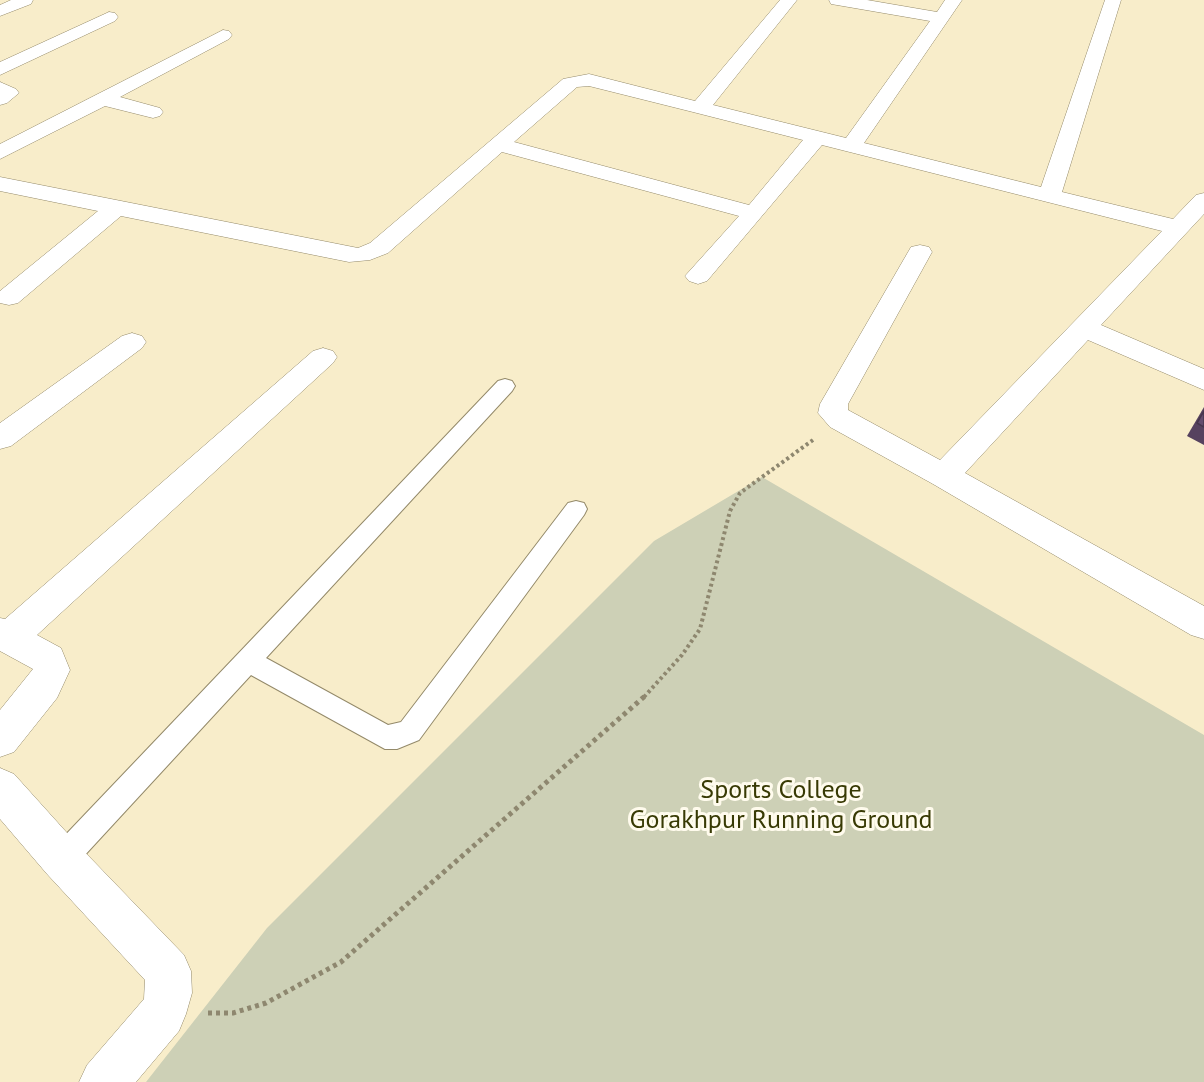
<!DOCTYPE html>
<style>
body{margin:0}
canvas{display:block;background:#f8edca}
</style>
<canvas width="1204" height="1082"></canvas>
<script>
const c = document.querySelector('canvas').getContext('2d');
c.lineJoin = 'round';
function fillPath(path, color) { c.fillStyle = color; c.fill(path, 'evenodd'); }
const shape = rows => new Path2D(rows.map(r => 'M' + r).join(''));
function trace(path, color, width, dash) { c.strokeStyle = color; c.lineWidth = width; c.lineCap = dash ? 'butt' : 'round'; c.setLineDash(dash || []); c.stroke(path); }
function write(font, color, halo, rows, align = 'center') {
  c.font = font + ' "PT Sans",sans-serif'; c.lineWidth = 6; c.setLineDash([]); c.textBaseline = 'middle'; c.strokeStyle = halo; c.fillStyle = color; for (const [text, x, y, turn = 0] of rows) {
    c.save(); c.translate(x, y); c.rotate((+turn || 0) * Math.PI / 180); c.textAlign = isNaN(turn) ? turn : align; if (halo) c.strokeText(text, 0, 0); c.fillText(text, 0, 0); c.restore();
  }
}
fillPath(shape([
 [762,477,1204,735,1204,1082,146,1082,267,928,654,541]
]), '#cdd0b6');
const lane = shape([
 [505,379,512,381,515,386,512,391,266,658,388,725,401,722,568,503,576,501,584,503,587,509,584,515,419,740,397,749,385,749,251,675,72,869,62,873,52,869,48,859,52,849,498,381,505,379]
]);
const street = shape([
 [11,0,33,0,31,4,0,16,0,5,11,0],
 [780,0,797,0,713,105,846,138,930,21,837,5,831,4,829,0,867,0,937,12,945,0,962,0,864,143,1041,187,1105,0,1121,0,1062,192,1173,219,1196,195,1204,193,1204,214,1101,325,1204,369,1204,390,1088,340,965,473,1204,606,1204,639,1191,635,933,484,830,427,818,413,820,404,911,247,920,245,929,247,932,252,848,404,848,410,940,460,1162,231,822,145,707,281,698,284,689,281,685,276,739,216,502,152,388,253,370,260,349,262,121,216,18,303,9,305,0,303,0,291,98,211,0,191,0,177,358,248,370,243,563,79,589,74,695,101,780,0],
 [589,86,693,112,803,140,749,205,514,142,577,87,589,86],
 [109,12,115,13,118,17,115,21,0,75,0,62,109,12],
 [223,30,229,31,232,35,229,39,120,97,160,108,163,112,160,116,153,118,105,106,0,159,0,144,223,30],
 [0,82,16,89,19,93,7,103,0,105,0,82],
 [132,333,142,336,146,342,142,348,11,446,0,449,0,423,122,336,132,333],
 [323,348,333,351,337,357,333,363,37,635,61,648,70,670,57,698,14,752,0,757,0,710,33,669,0,651,0,618,5,619,313,351,323,348],
 [0,768,14,774,77,844,184,955,191,971,192,993,186,1014,179,1031,136,1082,79,1082,87,1065,144,999,145,980,47,874,0,819,0,768]
]);
trace(lane, '#948a6a', 2);
trace(street, '#948a6a', 1);
trace(shape([
 [644,697,682,655,700,629,730,511,740,493,813,440]
]), '#8e876f', 4, [3, 3]);
trace(shape([
 [208,1013,233,1013,266,1003,341,962,645,696]
]), '#8e876f', 5, [4, 4]);
fillPath(lane, '#fff');
fillPath(street, '#fff');
fillPath(shape([
 [1204,407,1204,445,1187,436]
]), '#56425f');
const building = shape([
 [1204,411,1204,427,1197,423,1204,411]
]);
fillPath(building, '#644d6e');
trace(building, '#46364d', 1.5);
write('26px', '#383a04', '#fffbed', [
 ["Sports College",781,791],
 ["Gorakhpur Running Ground",781,821]
]);
</script>
